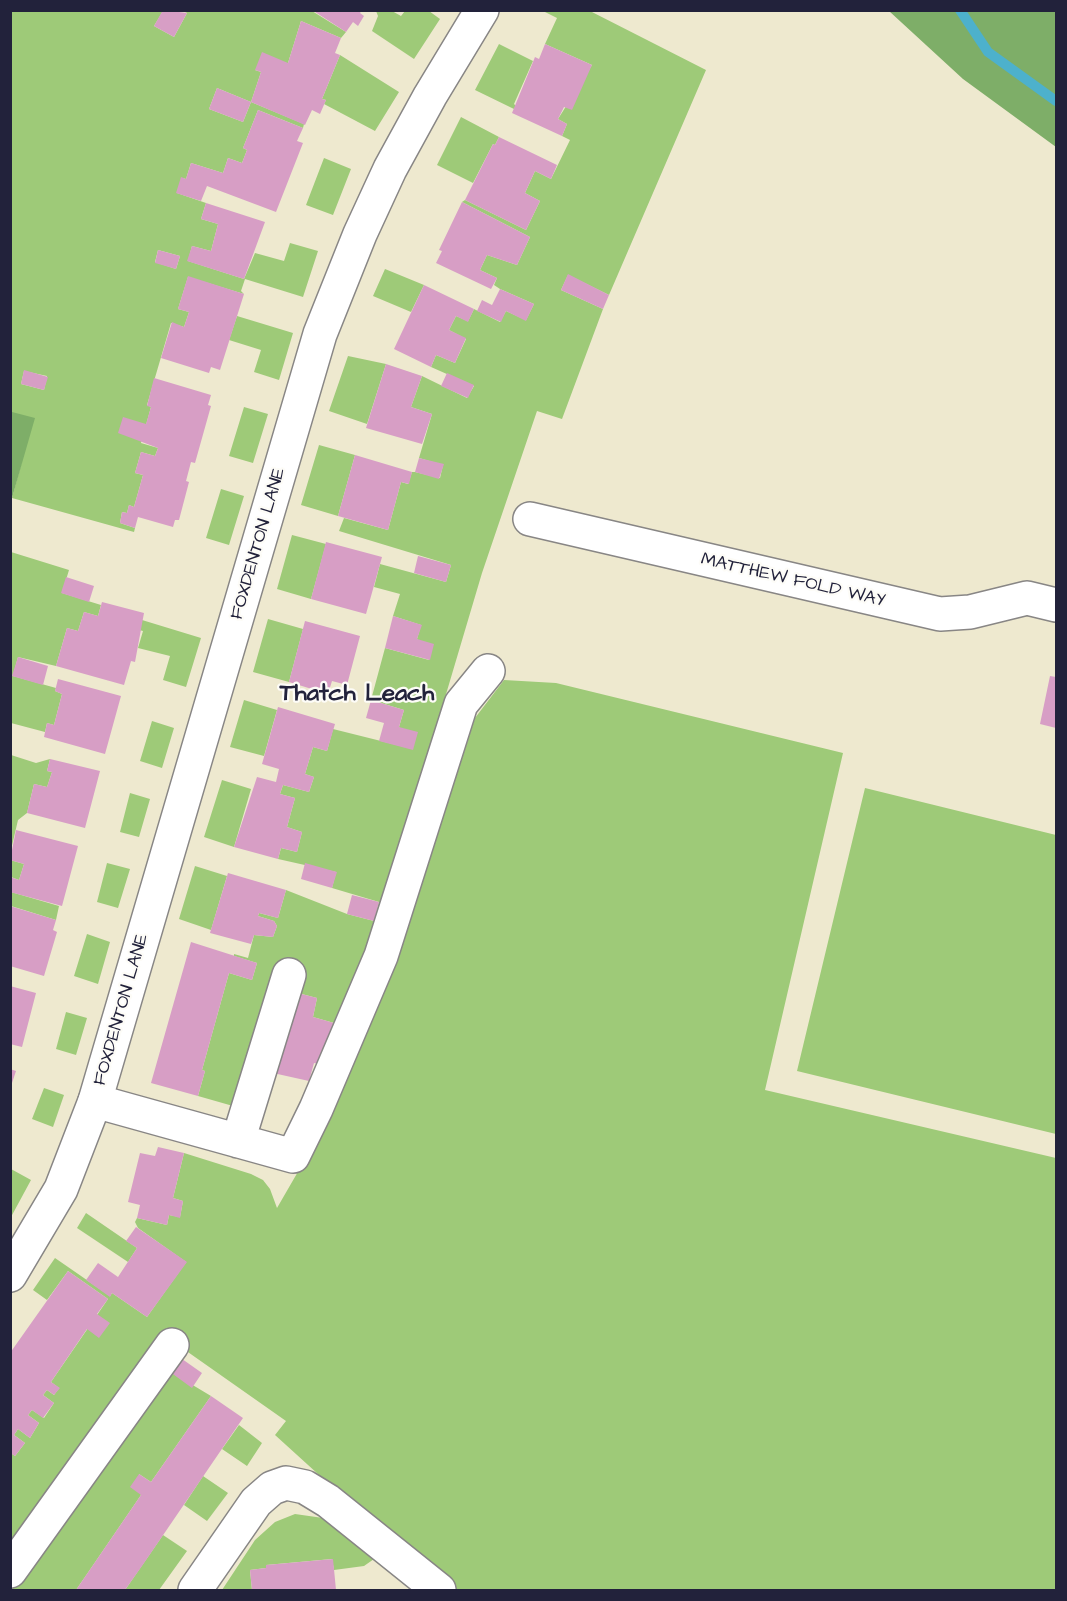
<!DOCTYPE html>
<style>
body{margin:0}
#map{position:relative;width:1067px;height:1601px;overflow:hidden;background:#eee9cf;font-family:"Architects Daughter",sans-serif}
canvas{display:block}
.frame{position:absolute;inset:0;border:12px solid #22223b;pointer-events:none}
</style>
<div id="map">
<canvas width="1067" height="1601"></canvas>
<div class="frame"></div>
</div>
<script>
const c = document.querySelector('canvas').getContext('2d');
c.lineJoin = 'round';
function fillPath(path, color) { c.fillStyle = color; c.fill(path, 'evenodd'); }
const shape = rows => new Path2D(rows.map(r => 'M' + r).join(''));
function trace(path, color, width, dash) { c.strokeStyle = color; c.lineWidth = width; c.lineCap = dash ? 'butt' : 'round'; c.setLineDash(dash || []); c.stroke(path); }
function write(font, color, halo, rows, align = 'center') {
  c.font = font + ' "Architects Daughter",sans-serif'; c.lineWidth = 4.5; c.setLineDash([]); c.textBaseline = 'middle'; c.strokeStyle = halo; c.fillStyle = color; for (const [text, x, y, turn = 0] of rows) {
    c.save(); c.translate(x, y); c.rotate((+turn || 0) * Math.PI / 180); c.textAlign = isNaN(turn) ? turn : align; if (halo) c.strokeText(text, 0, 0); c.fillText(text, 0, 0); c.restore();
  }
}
fillPath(shape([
 [11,11,163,11,154,26,174,37,187,13,183,11,312,11,346,32,341,38,301,21,288,63,255,70,261,72,251,102,304,124,303,128,258,110,243,148,247,150,242,163,228,158,223,173,191,163,186,179,182,178,177,193,206,203,201,219,218,224,211,251,192,246,188,261,244,279,255,253,284,261,290,243,318,251,303,297,245,279,241,291,244,294,188,277,178,309,189,312,184,327,171,323,147,405,151,407,141,443,158,448,155,456,141,452,135,473,143,475,134,507,129,505,127,513,122,512,120,523,135,528,134,532,12,498,22,461,11,419],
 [217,88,251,102,243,122,209,109],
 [158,250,180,256,176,269,155,262],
 [24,371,47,376,44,390,21,384],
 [376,11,392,11,401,16,405,11,429,11,440,19,414,59,372,31,378,16],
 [543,11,590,11,706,70,609,295,568,275,561,290,603,309,562,419,537,411,482,573,384,903,326,1054,334,1023,313,1017,317,998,294,992,240,1108,198,1096,205,1071,202,1070,229,973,252,980,257,963,234,956,234,954,248,958,254,935,273,937,277,926,274,921,258,916,259,913,278,918,286,890,347,914,374,921,379,902,332,888,336,872,278,859,281,848,297,852,302,832,287,827,295,798,280,794,283,785,309,792,314,777,305,774,313,747,327,751,333,729,413,749,399,727,404,710,371,700,385,648,429,660,417,639,421,625,393,616,400,594,374,587,380,564,446,582,451,565,339,531,344,518,388,530,401,482,408,484,412,472,415,472,440,478,443,465,419,458,432,414,411,407,422,376,467,398,474,386,431,367,436,355,455,363,466,339,449,330,456,316,468,321,474,309,500,322,506,311,526,320,534,304,500,289,494,285,497,278,480,270,487,255,517,265,530,237,462,202,465,200,526,230,540,201,525,193,535,171,551,179,570,140,562,136,567,124,558,119,592,65,545,44,557,18],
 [499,44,533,61,514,104,516,106,514,109,475,90],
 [340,55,399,92,375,131,324,104,326,100,322,99],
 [461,117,499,137,495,145,493,144,473,183,437,165],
 [324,158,351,169,333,215,306,205],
 [385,269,424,285,411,312,373,296],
 [237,316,293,333,279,380,254,372,261,350,229,340],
 [348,356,386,364,367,424,329,411],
 [244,407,268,414,253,463,229,456],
 [319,445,355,455,338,516,301,505],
 [221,489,244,496,229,545,206,538],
 [292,535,326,544,311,599,277,589],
 [11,552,69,570,62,593,101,605,98,616,84,612,78,631,67,628,56,666,18,657,13,676,56,688,55,691,62,694,54,725,47,723,45,732,11,723],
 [268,619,303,629,289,682,253,672],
 [142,620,201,638,186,687,163,680,170,656,138,648,143,631,139,630],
 [504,680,556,683,843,753,765,1090,1056,1158,1056,1590,458,1590,340,1494,275,1435,286,1421,185,1350,11,1559,11,1453,15,1456,25,1443,14,1435,18,1429,30,1438,39,1423,28,1415,32,1410,44,1418,54,1403,43,1395,47,1390,54,1395,59,1388,51,1382,108,1299,68,1271,47,1300,33,1290,55,1258,110,1296,112,1293,147,1317,186,1262,138,1228,135,1222,137,1218,167,1225,169,1215,180,1217,183,1201,173,1198,184,1153,251,1174,263,1180,270,1189,277,1208,325,1125,417,899,475,718],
 [244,700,277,710,264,756,230,747],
 [152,721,174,728,162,768,140,761],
 [11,755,36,763,50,759,47,771,52,772,47,787,34,784,27,813,18,820,11,850],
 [222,780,251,789,234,847,204,837],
 [865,788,1056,835,1056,1134,797,1071],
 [130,793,150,799,139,837,120,832],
 [10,860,24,864,19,880,11,877],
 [107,863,130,869,118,908,97,902],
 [195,866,227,876,211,930,179,919],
 [11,892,59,906,56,920,11,906],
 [87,934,110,942,98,984,74,976],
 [66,1012,87,1018,76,1055,56,1049],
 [44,1088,64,1095,53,1127,32,1119],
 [11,1169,31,1180,11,1217,10,1170],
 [86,1213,137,1248,128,1262,77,1228],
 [166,1369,211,1396,151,1482,139,1474,141,1495,87,1574,76,1590,11,1590,11,1587],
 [239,1425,262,1443,247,1466,222,1449],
 [203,1476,228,1493,207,1521,184,1505],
 [295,1514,323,1518,374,1559,364,1566,334,1570,332,1559,266,1565,266,1568,250,1570,252,1590,222,1590,255,1540,275,1522],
 [163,1535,187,1551,159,1590,125,1590]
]), '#9eca78');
fillPath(shape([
 [889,11,1056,11,1056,147,963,79],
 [12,412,35,418,12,498,10,497]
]), '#7eae68');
trace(shape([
 [960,10,988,52,1056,101]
]), '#4db1cc', 10);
fillPath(shape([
 [163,10,187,13,174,37,154,26],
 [312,10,362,10,360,13,364,16,358,26,353,22,346,32],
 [301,21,341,38,335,53,340,55,322,99,326,100,320,114,312,110,305,125,251,102,243,122,209,109,217,88,251,102,261,72,255,70,262,52,288,63],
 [545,44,592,65,572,110,564,107,558,119,567,124,562,136,512,113,535,57,539,59],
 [258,110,303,128,297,141,303,143,276,212,207,186,201,201,176,193,181,177,186,179,191,163,223,173,228,158,242,163,247,150,243,148],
 [499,137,557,165,551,179,535,171,525,193,540,201,526,230,465,200,493,144,495,145],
 [462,202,530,237,517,265,487,255,480,270,497,278,491,289,436,263,442,251,439,250],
 [206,203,265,222,244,279,187,261,192,246,211,251,218,224,201,219],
 [158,250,180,256,176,269,155,263],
 [568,274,609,295,603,309,561,290],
 [188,276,244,294,220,370,211,367,209,373,161,358,172,322,184,327,189,312,178,309],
 [424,285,474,309,468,322,456,316,449,330,466,338,455,363,436,355,431,367,394,349],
 [500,289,534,304,526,321,506,311,501,322,477,311,482,300,492,305],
 [386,364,422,376,411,407,432,414,422,444,366,428],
 [24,370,48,377,44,390,21,384],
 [447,373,474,385,468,398,441,386],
 [154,378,211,395,208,405,211,406,195,463,191,462,186,481,189,482,179,520,175,520,173,527,138,517,135,528,120,523,122,512,127,513,129,505,134,507,143,475,135,473,141,452,155,456,158,448,118,433,123,417,146,424,151,407,147,406],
 [355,455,412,472,409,484,401,482,388,530,338,516],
 [419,458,444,464,439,479,415,472],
 [326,542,382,557,366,614,311,599],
 [418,556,451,565,446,582,414,573],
 [66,577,94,586,89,602,61,593],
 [102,602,144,613,135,662,131,661,124,685,56,666,67,628,78,631,84,612,98,616],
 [393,616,422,625,417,639,434,644,430,660,385,648],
 [305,621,360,636,347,685,332,681,328,694,289,682],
 [18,657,48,666,43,685,12,676],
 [1050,676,1056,677,1056,728,1040,724],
 [58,679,121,696,105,754,44,737,47,723,54,725,62,694,55,691],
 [371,700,404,710,399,727,418,732,413,750,379,741,384,723,366,718],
 [278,707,335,724,327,751,313,747,305,774,314,777,309,792,283,785,280,794,295,798,287,827,302,832,297,852,281,848,278,859,234,847,257,777,276,782,279,769,262,764],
 [50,759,100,771,85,828,27,813,34,784,47,787,52,772,47,771],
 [16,830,78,846,62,906,10,892,10,877,19,880,24,864,10,860],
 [305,863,337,872,332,888,301,879],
 [228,873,286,890,278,918,259,913,258,916,274,921,277,926,273,937,254,935,251,944,210,933],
 [352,895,379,902,374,921,347,914],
 [10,906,56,920,53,930,57,932,44,976,10,966],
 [191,942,257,963,252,980,229,973,202,1070,205,1071,198,1096,151,1083],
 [10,986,36,993,22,1047,10,1044],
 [294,992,317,998,313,1017,334,1023,323,1065,314,1063,309,1081,273,1073],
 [10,1069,16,1071,11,1086,10,1086],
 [158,1147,184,1153,173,1198,183,1201,180,1218,169,1215,167,1225,137,1218,140,1205,128,1202,140,1153,155,1156],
 [136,1227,187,1262,147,1317,112,1293,110,1297,86,1280,98,1263,118,1277,137,1248,126,1241],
 [68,1271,108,1299,97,1314,110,1323,99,1338,87,1329,51,1382,60,1388,54,1395,47,1390,43,1395,54,1403,43,1418,32,1410,28,1415,39,1423,30,1438,18,1429,14,1435,25,1443,15,1456,10,1453,10,1353],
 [175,1354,202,1373,192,1388,166,1369],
 [211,1396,243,1418,142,1566,125,1590,76,1590,141,1495,130,1487,139,1474,151,1482],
 [333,1559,336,1590,252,1590,250,1570,266,1568,266,1565]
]), '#d79ec5');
const minor = shape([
 [530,519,940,614,970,612,1027,598,1056,605],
 [95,1101,293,1156,316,1109,381,956,461,704,488,671],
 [238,1141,289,975],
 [10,1571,172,1345],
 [195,1590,256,1502,272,1488,286,1483,305,1487,328,1501,439,1590]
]);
const major = shape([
 [10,1275,61,1189,95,1101,320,334,360,234,390,169,430,96,482,10]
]);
trace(minor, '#888685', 36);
trace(major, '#888685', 36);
trace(minor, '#fff', 33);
trace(major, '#fff', 33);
write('18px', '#22223b', '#fdfcf7', [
 ["FOXDENTON LANE",259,544,-74],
 ["MATTHEW FOLD WAY",793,581,13],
 ["FOXDENTON LANE",122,1010,-74]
]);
write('bold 24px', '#22223b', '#fdfcf7', [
 ["Thatch Leach",357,695]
]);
</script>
